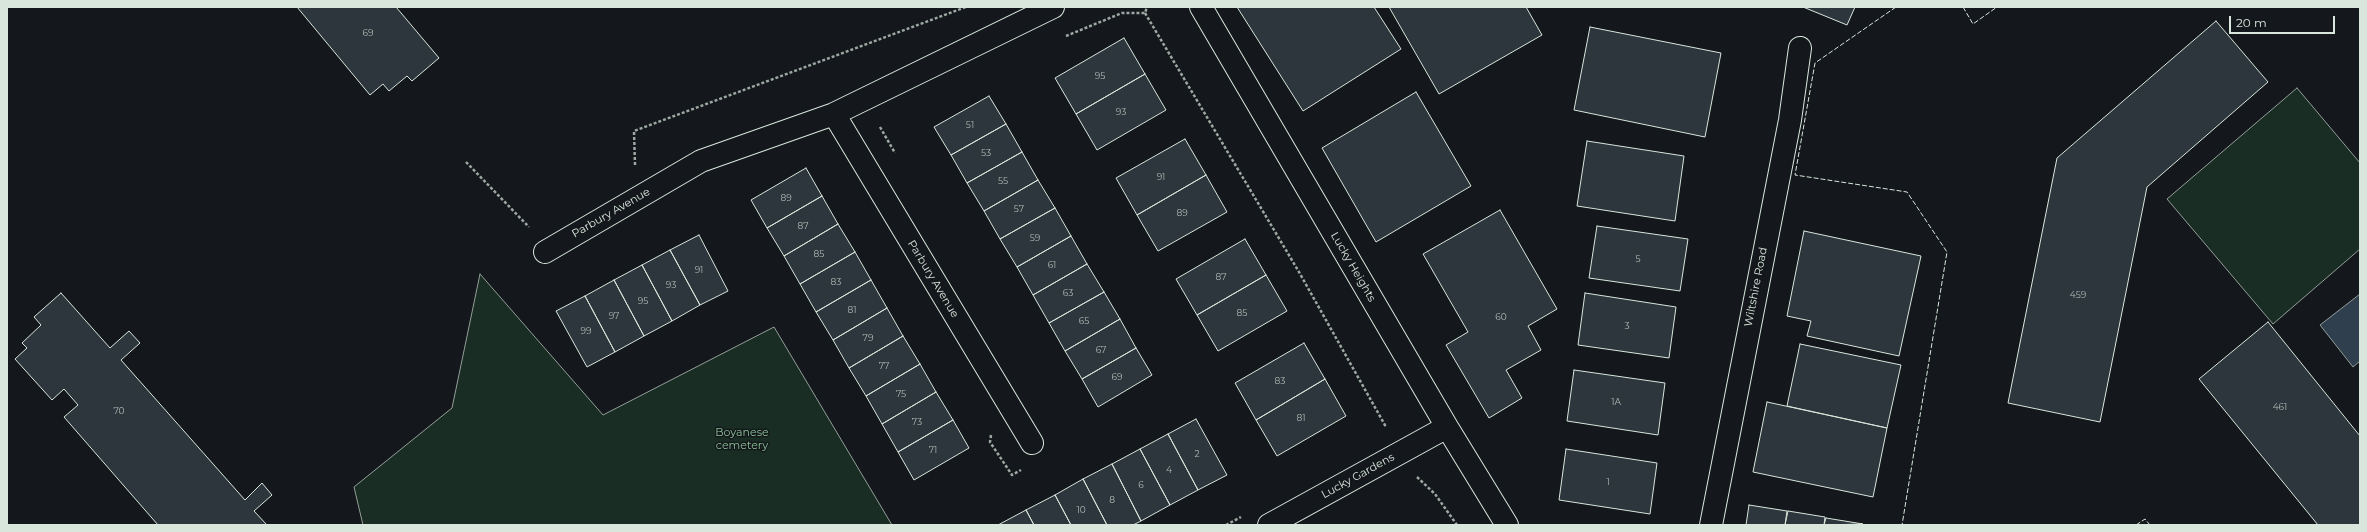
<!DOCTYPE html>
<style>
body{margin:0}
#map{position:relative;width:2367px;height:532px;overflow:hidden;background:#14181c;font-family:Montserrat,sans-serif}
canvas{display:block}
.frame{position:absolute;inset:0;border:8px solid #d8e6dc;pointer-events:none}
.scale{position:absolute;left:2229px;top:16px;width:106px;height:18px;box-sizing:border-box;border:2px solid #d8e6dc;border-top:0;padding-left:5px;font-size:12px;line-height:14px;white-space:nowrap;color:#d8e6dc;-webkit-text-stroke:3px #14181c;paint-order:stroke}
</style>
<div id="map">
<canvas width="2367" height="532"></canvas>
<div class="frame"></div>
<div class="scale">20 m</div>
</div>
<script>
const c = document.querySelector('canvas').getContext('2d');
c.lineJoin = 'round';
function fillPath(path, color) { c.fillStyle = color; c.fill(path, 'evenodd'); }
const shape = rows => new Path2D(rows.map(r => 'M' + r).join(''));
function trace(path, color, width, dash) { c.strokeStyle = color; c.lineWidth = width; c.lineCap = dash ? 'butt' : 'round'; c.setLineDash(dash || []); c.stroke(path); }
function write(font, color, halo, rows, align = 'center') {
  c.font = font + ' Montserrat,sans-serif'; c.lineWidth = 3; c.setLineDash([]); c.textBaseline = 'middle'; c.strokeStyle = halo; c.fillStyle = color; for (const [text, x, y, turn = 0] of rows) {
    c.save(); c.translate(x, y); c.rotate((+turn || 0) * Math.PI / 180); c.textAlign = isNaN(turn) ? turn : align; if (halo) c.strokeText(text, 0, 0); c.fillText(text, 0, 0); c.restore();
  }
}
const green = shape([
 [2297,88,2360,163,2360,249,2273,324,2167,199,2297,88],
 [480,274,603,415,774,327,892,525,363,525,354,487,452,408,480,274]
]);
fillPath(green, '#1a2d24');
trace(green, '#939e99', 1);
const water = shape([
 [2360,294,2360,361,2353,367,2320,325,2360,294]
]);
fillPath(water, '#2f3f4d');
trace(water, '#939e99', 1);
const building = shape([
 [297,7,396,7,439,58,412,81,407,76,389,91,383,84,370,95,297,7],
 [1237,7,1374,7,1401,49,1303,111,1237,7],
 [1389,7,1526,7,1542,35,1439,94,1389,7],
 [1803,7,1855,7,1847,25,1803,7],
 [2216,21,2268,82,2147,187,2100,422,2008,403,2057,158,2216,21],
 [1590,27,1721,53,1705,137,1574,110,1590,27],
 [1124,38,1145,74,1076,114,1055,78,1124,38],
 [1145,74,1166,110,1097,150,1076,114,1145,74],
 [1416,92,1471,186,1376,242,1322,148,1416,92],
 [989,96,1006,124,951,155,934,127,989,96],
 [1006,124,1022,152,967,183,951,155,1006,124],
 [1185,139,1206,175,1137,215,1116,178,1185,139],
 [1587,141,1684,156,1675,221,1577,206,1587,141],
 [1022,152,1038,180,984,211,967,183,1022,152],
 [806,168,822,196,767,228,751,200,806,168],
 [1206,175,1227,212,1158,251,1137,215,1206,175],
 [1038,180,1055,208,1000,239,984,211,1038,180],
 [822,196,838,224,784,256,767,228,822,196],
 [1055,208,1071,236,1017,267,1000,239,1055,208],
 [1500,210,1557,309,1528,326,1541,350,1506,370,1522,398,1489,418,1446,345,1468,332,1423,254,1500,210],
 [838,224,855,252,800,284,784,256,838,224],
 [1597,226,1688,239,1680,291,1589,278,1597,226],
 [1804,231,1921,256,1899,356,1807,336,1811,321,1787,316,1804,231],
 [699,235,728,291,700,305,670,250,699,235],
 [1071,236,1087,264,1033,295,1017,267,1071,236],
 [1245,239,1266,275,1197,315,1176,279,1245,239],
 [670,250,700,305,672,321,642,265,670,250],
 [855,252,871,280,816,312,800,284,855,252],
 [1087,264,1104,292,1049,323,1033,295,1087,264],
 [642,265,672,321,644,336,614,280,642,265],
 [1266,275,1287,311,1218,351,1197,315,1266,275],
 [614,280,644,336,615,352,585,296,614,280],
 [871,280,887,308,833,340,816,312,871,280],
 [1104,292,1120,319,1065,351,1049,323,1104,292],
 [61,293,110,348,129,331,140,343,121,360,245,500,262,483,272,495,254,511,267,525,158,525,64,417,78,405,64,389,52,400,15,359,27,348,22,343,41,325,34,317,61,293],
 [1585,293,1676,307,1669,358,1578,345,1585,293],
 [585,296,615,352,587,367,556,311,585,296],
 [887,308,903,336,849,368,833,340,887,308],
 [1120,319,1136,348,1082,379,1065,351,1120,319],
 [2268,322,2360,436,2360,525,2318,525,2199,379,2268,322],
 [903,336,920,364,866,396,849,368,903,336],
 [1304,343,1325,379,1256,420,1235,383,1304,343],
 [1800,344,1901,365,1887,428,1787,406,1800,344],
 [1136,348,1152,375,1098,407,1082,379,1136,348],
 [920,364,936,392,882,424,866,396,920,364],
 [1574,370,1665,383,1658,435,1567,421,1574,370],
 [1325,379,1346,416,1277,456,1256,420,1325,379],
 [936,392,953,420,898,452,882,424,936,392],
 [1767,402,1887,428,1873,497,1753,472,1767,402],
 [1196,419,1227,475,1198,490,1168,434,1196,419],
 [953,420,969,448,914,480,898,452,953,420],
 [1168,434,1198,490,1170,505,1140,449,1168,434],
 [1140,449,1170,505,1141,521,1112,464,1140,449],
 [1566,449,1657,463,1650,514,1559,500,1566,449],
 [1112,464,1141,521,1133,525,1107,525,1083,479,1112,464],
 [1083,479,1107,525,1071,525,1055,495,1083,479],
 [1055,495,1071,525,1034,525,1026,510,1055,495],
 [1749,505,1787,511,1785,525,1746,525,1749,505],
 [1026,510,1034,525,998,525,1026,510],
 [1788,511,1825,517,1824,525,1785,525,1788,511],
 [1826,518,1863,524,1824,525,1826,518]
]);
fillPath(building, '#2c363c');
trace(building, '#d8e6dc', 1);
const minor = shape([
 [1201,7,1447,427,1507,525],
 [834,114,1032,443],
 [545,252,701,161,834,114,1053,7],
 [1269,525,1447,427],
 [1711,525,1790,120,1800,48]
]);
trace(minor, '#d8e6dc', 24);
trace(shape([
 [1145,13,1299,272,1386,427],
 [1066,36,1122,13,1145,13,1147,7],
 [880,127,895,153],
 [466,162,529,227],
 [635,165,634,131,966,7],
 [991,435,990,442,1012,475,1021,470],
 [1417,477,1435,494,1457,525],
 [1226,525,1241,517]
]), '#9da8a2', 2.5, [3, 2]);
trace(minor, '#14181c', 22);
trace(shape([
 [1896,7,1815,63,1795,175,1907,192,1947,252,1902,525],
 [1963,7,1973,24,1997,7],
 [2136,525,2145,519,2150,525]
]), '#d8e6dc', 1, [5, 2]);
write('9px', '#adbab4', null, [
 ["69",368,33],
 ["95",1100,76],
 ["93",1121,112],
 ["51",970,125],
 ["53",986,153],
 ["91",1161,177],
 ["55",1003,181],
 ["89",786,198],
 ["57",1019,209],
 ["89",1182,213],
 ["87",803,226],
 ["59",1035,238],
 ["85",819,254],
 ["5",1638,259],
 ["61",1052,265],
 ["91",699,270],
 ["87",1221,277],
 ["83",836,282],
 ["93",671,285],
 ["63",1068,293],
 ["459",2078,295],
 ["95",643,301],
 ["81",852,310],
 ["85",1242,313],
 ["97",614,316],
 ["60",1501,317],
 ["65",1084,321],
 ["3",1627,326],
 ["99",586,331],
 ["79",868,338],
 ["67",1101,350],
 ["77",884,366],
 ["69",1117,377],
 ["83",1280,381],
 ["75",901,394],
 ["1A",1616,402],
 ["461",2280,407],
 ["70",119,411],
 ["81",1301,418],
 ["73",917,422],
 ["71",933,450],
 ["2",1197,454],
 ["4",1169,470],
 ["1",1608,482],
 ["6",1141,485],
 ["8",1112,500],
 ["10",1081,510]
]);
write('11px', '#d8e6dc', '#14181c', [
 ["Parbury Avenue",611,213,-30],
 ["Lucky Heights",1353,267,60],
 ["Parbury Avenue",933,279,59],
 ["Wiltshire Road",1756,287,-79],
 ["Lucky Gardens",1358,476,-29]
]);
write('11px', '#8ac095', '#14181c', [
 ["Boyanese",742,433],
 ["cemetery",742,446]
]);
</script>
